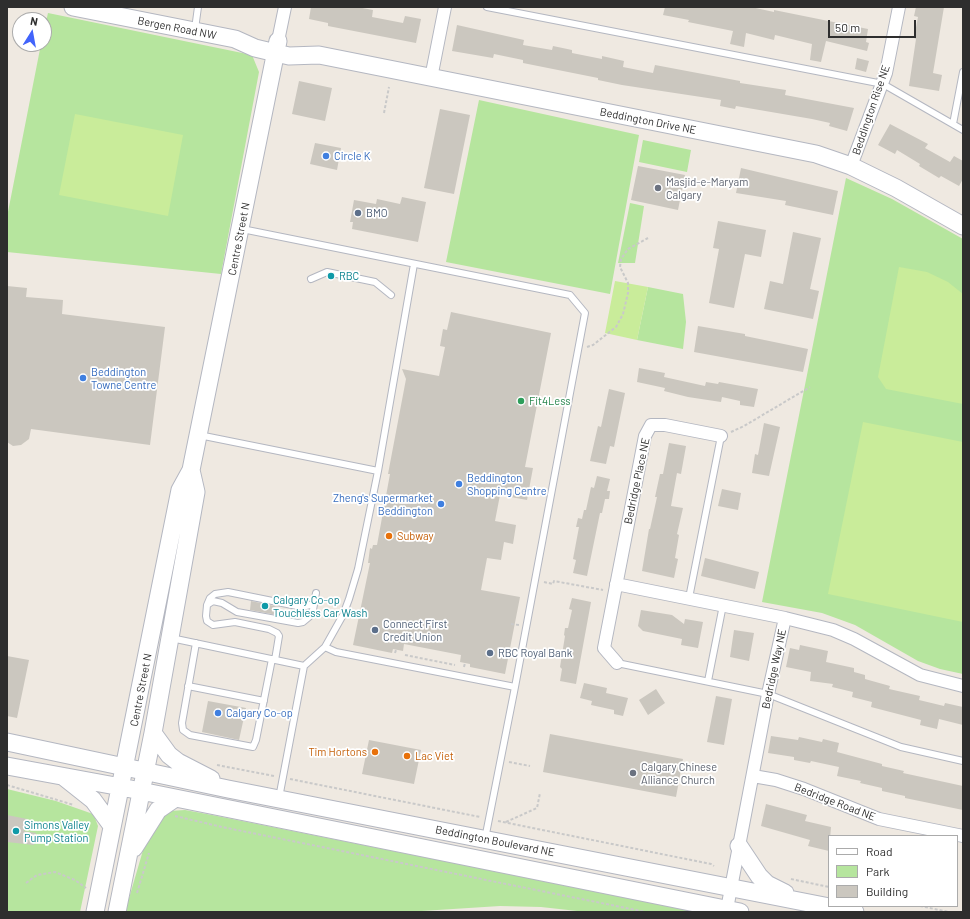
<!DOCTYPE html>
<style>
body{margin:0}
#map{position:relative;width:970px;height:919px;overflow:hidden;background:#efe9e1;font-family:Barlow,sans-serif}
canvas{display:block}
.frame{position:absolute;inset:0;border:8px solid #2e2e2e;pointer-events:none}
.legend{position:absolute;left:828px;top:835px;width:130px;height:72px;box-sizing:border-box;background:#fff;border:1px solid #ababab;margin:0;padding:5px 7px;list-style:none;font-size:12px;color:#2e2e2e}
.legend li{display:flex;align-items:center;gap:8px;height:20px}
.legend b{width:20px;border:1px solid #ababab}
.north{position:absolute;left:12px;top:12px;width:40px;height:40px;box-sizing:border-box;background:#fff;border:1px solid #ababab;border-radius:50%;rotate:11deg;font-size:11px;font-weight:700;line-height:16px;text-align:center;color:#2e2e2e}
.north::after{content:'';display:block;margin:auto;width:14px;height:18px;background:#4264fb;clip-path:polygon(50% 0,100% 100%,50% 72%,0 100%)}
.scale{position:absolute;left:828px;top:20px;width:88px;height:18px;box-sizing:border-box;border:2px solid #2e2e2e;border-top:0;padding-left:5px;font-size:12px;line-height:14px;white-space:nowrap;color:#2e2e2e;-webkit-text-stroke:3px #fff;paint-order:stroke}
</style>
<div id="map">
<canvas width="970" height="919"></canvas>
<div class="frame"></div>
<ul class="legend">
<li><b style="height:5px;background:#fff"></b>Road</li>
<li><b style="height:11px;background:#b6e59e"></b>Park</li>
<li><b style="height:11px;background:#cbc7bf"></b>Building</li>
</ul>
<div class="north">N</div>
<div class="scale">50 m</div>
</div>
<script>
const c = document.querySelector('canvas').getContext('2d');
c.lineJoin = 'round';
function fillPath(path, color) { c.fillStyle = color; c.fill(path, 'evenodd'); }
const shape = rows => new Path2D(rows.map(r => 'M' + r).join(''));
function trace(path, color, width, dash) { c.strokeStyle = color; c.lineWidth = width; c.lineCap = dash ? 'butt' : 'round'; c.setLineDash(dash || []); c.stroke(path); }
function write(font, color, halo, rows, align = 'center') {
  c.font = font + ' Barlow,sans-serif'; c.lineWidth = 3.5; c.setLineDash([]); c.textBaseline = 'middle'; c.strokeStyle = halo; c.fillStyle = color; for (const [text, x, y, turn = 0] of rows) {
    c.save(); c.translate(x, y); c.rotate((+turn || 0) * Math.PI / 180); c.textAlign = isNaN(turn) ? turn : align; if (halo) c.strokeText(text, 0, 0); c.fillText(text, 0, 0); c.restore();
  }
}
fillPath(shape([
 [48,13,252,55,259,72,221,274,7,252,7,217,41,44,44,44,44,31],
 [479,100,639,135,610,294,446,262],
 [643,140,691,150,687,172,639,162],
 [846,178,892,199,963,239,963,674,940,669,918,661,855,625,822,613,762,602],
 [630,203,644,206,635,263,618,263],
 [648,287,683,294,686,322,683,349,637,340],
 [7,789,56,801,93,814,95,818,98,826,80,912,7,912],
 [185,810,212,815,700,912,586,912,541,907,500,906,406,912,125,912,146,840,157,821,170,811]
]), '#b6e59e');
fillPath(shape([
 [75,114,183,135,168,216,59,195],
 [899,267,927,272,948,282,963,294,963,404,886,389,878,377],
 [615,281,648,287,637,340,605,333],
 [863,422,963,442,963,622,828,594]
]), '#c9ec9a');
fillPath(shape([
 [311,7,357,7,373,10,372,17,403,23,405,16,421,19,416,43,328,26,328,23,309,19],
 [665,7,751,7,774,12,774,10,868,29,866,42,869,43,867,51,826,41,821,62,810,60,812,44,775,35,774,40,746,33,744,47,730,44,733,31,688,22,689,20,663,15],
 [916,7,944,7,933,73,942,75,939,91,909,86,916,39,914,38,918,17,914,16],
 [457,25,524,40,523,45,552,50,553,46,572,50,572,53,602,59,602,56,624,61,623,67,653,73,655,65,740,81,740,83,786,90,785,95,854,108,847,131,829,126,830,123,812,119,736,106,735,109,720,106,721,100,622,85,598,80,598,78,523,63,523,60,494,54,493,58,452,51],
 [857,58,869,61,866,72,855,69],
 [299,81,332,88,325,121,292,114],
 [440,109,470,115,454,194,424,188],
 [890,124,928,144,925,148,950,162,954,156,963,161,963,179,959,186,941,176,939,178,919,166,920,164,897,150,895,154,878,145],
 [315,143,341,148,337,170,310,164],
 [638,166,685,175,678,210,631,200],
 [741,168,838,191,833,215,785,205,786,201,736,193],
 [402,197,426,202,418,242,352,229,353,222,350,222,354,200,376,204,377,199,400,204],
 [718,221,766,230,761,257,745,254,734,308,709,303,719,249,713,248],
 [793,232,821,238,810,289,819,291,813,319,764,309,770,281,783,284],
 [7,286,27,288,26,297,63,300,62,314,165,327,150,445,31,429,29,439,21,445,13,446,7,442],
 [451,312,551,333,525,467,533,468,527,500,500,495,495,521,516,525,513,544,504,542,501,560,487,558,481,590,520,597,505,674,470,667,470,664,460,662,461,655,404,644,403,651,393,649,392,653,353,645,370,563,368,563,370,548,372,549,373,545,377,545,390,474,388,474,406,379,402,369,439,376,445,347,440,346,443,329,447,330],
 [698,326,745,334,745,336,808,349,803,372,694,352],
 [639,368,665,373,664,377,705,386,706,382,718,384,719,382,758,389,754,407,740,405,740,401,722,397,721,402,688,397,664,391,665,388,637,382],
 [609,389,625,393,614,447,610,446,606,464,590,461,598,426,601,427],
 [764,423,780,427,769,476,752,473,755,454,758,455],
 [669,443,686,446,681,474,677,473,671,506,683,508,677,534,679,535,675,558,678,559,674,578,642,571,649,529,650,529,657,497,655,497,660,474,663,474],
 [597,476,610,479,607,491,610,491,609,499,605,499,602,513,600,513,587,576,573,573,576,560,573,559,579,527,576,527,578,518,582,519,584,510,586,510,591,487,594,488],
 [722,489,741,493,738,510,718,506],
 [705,558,759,572,755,589,701,576],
 [572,598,591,602,576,684,560,681,562,669,560,667,565,636,564,635,565,628,568,628,572,610,569,609],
 [251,601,279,607,277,615,250,610],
 [641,610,672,615,684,624,685,619,703,622,698,648,681,645,682,639,643,631,638,626],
 [734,630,754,633,749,661,730,657],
 [800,645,828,651,826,662,854,668,854,672,865,675,865,679,890,686,889,689,920,696,919,700,944,706,945,703,963,707,963,725,939,719,937,729,920,725,921,720,871,707,872,702,852,697,853,692,832,687,833,684,810,681,811,672,786,667,790,648,799,650],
 [7,656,29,660,17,718,7,716],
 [584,683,607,688,606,693,628,698,623,716,614,714,614,710,591,705,592,701,580,698],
 [656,689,665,703,648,715,639,700],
 [716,696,732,699,724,745,707,742],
 [208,701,246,708,239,740,202,732],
 [550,734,683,759,676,797,543,772],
 [771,736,798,740,799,737,822,742,823,739,839,743,837,752,882,764,882,766,904,771,903,773,963,786,963,810,905,798,905,796,882,791,882,788,860,783,861,781,837,776,839,767,811,761,810,763,794,760,794,757,768,753],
 [369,740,421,750,414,784,362,774],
 [766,804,807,815,805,821,831,827,829,851,808,846,810,840,761,826],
 [7,815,27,819,24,831,36,833,34,845,7,842]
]), '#cbc7bf');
const lane = shape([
 [487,7,883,84,963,130],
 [195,29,198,7],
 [953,124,963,72],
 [242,229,570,295,585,313,515,687],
 [311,279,327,272,375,282,391,295],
 [199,435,378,471,358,569,349,599,343,615,325,647,304,666,279,798],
 [378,471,414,264],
 [689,598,721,436],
 [207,605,210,598,215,594,228,592,302,607,314,604],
 [171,638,304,666],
 [196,643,182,723,183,730,190,735,253,747,256,740,272,659],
 [325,647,336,652,515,687,485,839],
 [275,660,279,636,277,633,269,629,235,622,213,625,207,621,206,616,207,605,213,601,222,603,237,612,298,623,303,622,309,617,313,610,316,593],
 [617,663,768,694,901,747,963,761],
 [708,681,723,605],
 [188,686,264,701]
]);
const street = shape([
 [278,41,285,7],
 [431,78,445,7],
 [851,166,886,73,899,7],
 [616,584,785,618],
 [617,663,604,648,645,436,651,425,665,425,721,436],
 [753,776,776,780,804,789,879,819,963,836],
 [727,909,768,694,785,618,833,630,854,639,920,675,963,686]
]);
const secondary = shape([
 [73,7,235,39,255,48,276,53,289,56,319,55,816,154,851,166,896,188,963,226],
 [153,733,169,755,178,762,211,779],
 [7,742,228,789,855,912],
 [7,766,121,787,740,912],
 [64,777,93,800,112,826],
 [739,846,759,876,767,884,785,893],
 [134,848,158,810,174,799],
 [95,912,180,490,191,470,278,41],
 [117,912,153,733,196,492,191,470]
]);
trace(lane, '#b4b7c1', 8);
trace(street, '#b4b7c1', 14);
trace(secondary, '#b4b7c1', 19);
trace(shape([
 [384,113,389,87],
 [587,347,593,345,616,327,623,314,628,293,628,283,620,267,621,259,628,249,648,238],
 [731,432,744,426,810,387],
 [544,582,553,584,554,581,603,590],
 [511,624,519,625],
 [395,653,396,650],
 [405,655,455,665],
 [464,667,465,663],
 [509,762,530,766],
 [217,765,274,776],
 [290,779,480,817],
 [7,785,74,805],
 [175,816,222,827,646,912],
 [498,821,711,864,714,866],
 [506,822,537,808,540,793],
 [791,879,829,887],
 [26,883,37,875,55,872,75,880,86,888],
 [137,893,149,853],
 [920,906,949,912]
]), '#c9c9c9', 2, [3, 2]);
trace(lane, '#fff', 6);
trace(street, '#fff', 12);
trace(secondary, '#fff', 17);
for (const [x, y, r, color] of [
 [326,156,4,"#3f7fe0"],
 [658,188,4,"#6b7280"],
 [358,213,4,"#5c6f8a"],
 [331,276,4,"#0f9aa8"],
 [83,378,4,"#3f7fe0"],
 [521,401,4,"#2e9e5b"],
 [459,484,4,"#3f7fe0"],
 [441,504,4,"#3f7fe0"],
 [389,536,4,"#e8710a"],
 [265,606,4,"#0f9aa8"],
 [375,630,4,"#5c6f8a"],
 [490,653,4,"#5c6f8a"],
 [218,713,4,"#3f7fe0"],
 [375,752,4,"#e8710a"],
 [407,756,4,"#e8710a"],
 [633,773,4,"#6b7280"],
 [16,831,4,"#0f9aa8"]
]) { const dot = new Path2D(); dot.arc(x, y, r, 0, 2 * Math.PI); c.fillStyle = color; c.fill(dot); trace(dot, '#fff', 1.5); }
write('11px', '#2e2e2e', '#fff', [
 ["Bergen Road NW",177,28,11],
 ["Beddington Rise NE",871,110,-71],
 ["Beddington Drive NE",648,121,11],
 ["Centre Street N",239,239,-79],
 ["Bedridge Place NE",637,481,-78],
 ["Bedridge Way NE",774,669,-78],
 ["Centre Street N",141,690,-79],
 ["Bedridge Road NE",835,802,21],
 ["Beddington Boulevard NE",495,841,11]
]);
write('11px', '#366cbe', '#fff', [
 ["Circle K",334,156],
 ["Beddington",91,372],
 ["Towne Centre",91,385],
 ["Beddington",467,478],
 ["Shopping Centre",467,491],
 ["Zheng's Supermarket",433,498,"right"],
 ["Beddington",433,511,"right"],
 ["Calgary Co-op",226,713]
], 'left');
write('11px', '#5b616d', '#fff', [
 ["Masjid-e-Maryam",666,182],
 ["Calgary",666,195],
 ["Calgary Chinese",641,767],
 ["Alliance Church",641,780]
], 'left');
write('11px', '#4e5e75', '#fff', [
 ["BMO",366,213],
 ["Connect First",383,624],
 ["Credit Union",383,637],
 ["RBC Royal Bank",498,653]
], 'left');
write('11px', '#0d838f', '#fff', [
 ["RBC",339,276],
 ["Calgary Co-op",273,600],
 ["Touchless Car Wash",273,613],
 ["Simons Valley",24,825],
 ["Pump Station",24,838]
], 'left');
write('11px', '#27864d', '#fff', [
 ["Fit4Less",529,401]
], 'left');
write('11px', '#c56008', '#fff', [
 ["Subway",397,536],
 ["Tim Hortons",367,752,"right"],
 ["Lac Viet",415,756]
], 'left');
</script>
